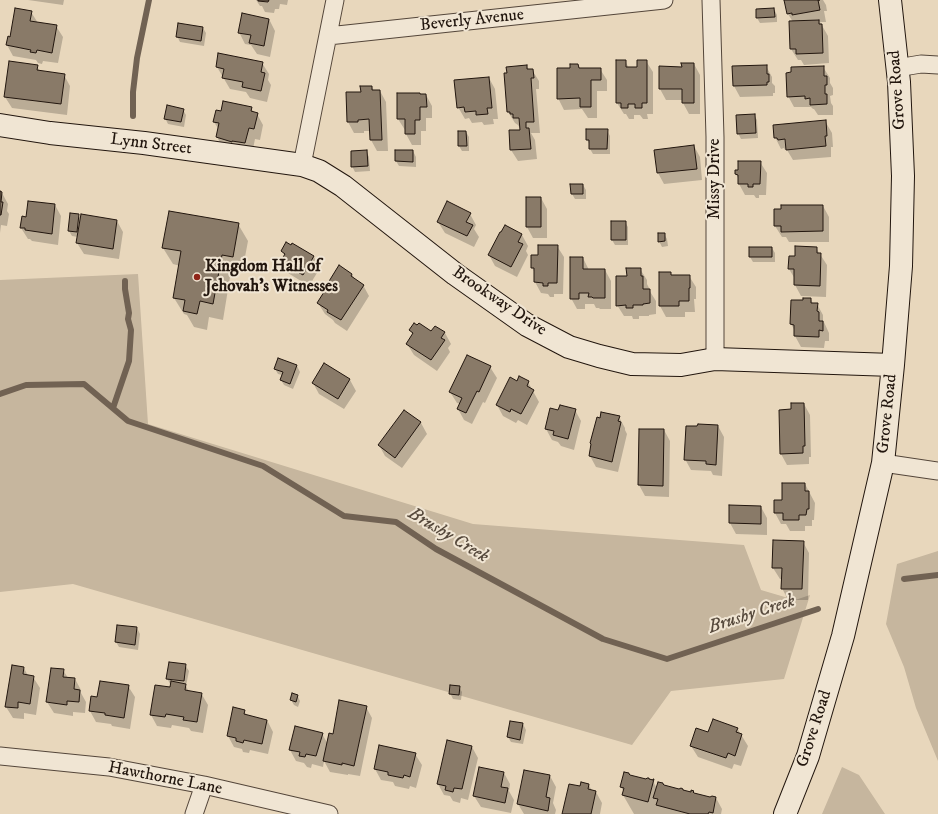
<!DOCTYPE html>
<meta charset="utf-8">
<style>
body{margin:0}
canvas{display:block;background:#e8d7bc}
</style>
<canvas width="938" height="814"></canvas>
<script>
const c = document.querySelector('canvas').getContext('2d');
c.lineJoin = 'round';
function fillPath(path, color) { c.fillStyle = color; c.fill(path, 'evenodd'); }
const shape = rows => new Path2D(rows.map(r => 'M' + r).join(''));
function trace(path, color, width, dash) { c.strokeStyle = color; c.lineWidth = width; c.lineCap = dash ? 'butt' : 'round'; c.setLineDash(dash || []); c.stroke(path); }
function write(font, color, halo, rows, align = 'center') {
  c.font = font + ' "IM FELL DW Pica",serif'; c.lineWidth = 4; c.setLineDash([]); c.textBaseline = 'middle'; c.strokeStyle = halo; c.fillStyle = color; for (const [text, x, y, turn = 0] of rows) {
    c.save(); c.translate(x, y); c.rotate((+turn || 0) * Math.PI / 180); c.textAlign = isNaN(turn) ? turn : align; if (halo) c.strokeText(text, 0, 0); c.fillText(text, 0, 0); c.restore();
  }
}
fillPath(shape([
 [138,274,148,424,473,524,744,545,761,590,795,600,810,595,784,679,671,691,632,745,73,584,0,592,0,280],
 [938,551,938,761,916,708,904,667,886,624,897,564],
 [842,767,859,775,885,814,822,814]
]), '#c6b69e');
fillPath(shape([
 [28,0,64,0,63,5],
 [256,0,288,0,287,5,280,4,279,9,275,9,274,13,265,12,262,6,260,6],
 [785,0,823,0,826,5,827,11,824,11,826,22,820,22,828,36,829,63,804,65,801,60,798,60,791,49,793,22,788,14],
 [774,9,777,15,777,22,760,23,757,18],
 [31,12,38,23,56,26,63,37,58,63,43,61,42,64,38,63,36,60,13,56,7,45,8,37,11,38],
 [269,19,275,31,270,57,257,54,251,45,245,44,239,32],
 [203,28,206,33,204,46,180,42,177,36],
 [617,61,625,61,629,68,638,68,646,61,653,72,653,114,647,114,648,119,643,119,640,115,634,115,634,119,629,119,626,114,624,114,617,103],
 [262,63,269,74,268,80,271,85,267,102,250,98,246,92,230,89,217,67],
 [694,64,700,75,700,114,689,114,683,103,683,100,666,100,660,89,660,67,683,68],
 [578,65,580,69,600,69,607,80,607,91,597,91,597,118,588,118,582,109,564,110,558,98,571,69],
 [37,66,40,72,64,75,70,86,67,115,12,108,5,97],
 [527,66,529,70,532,70,539,81,539,89,536,89,540,133,531,133,535,140,537,159,518,161,511,150,510,131,522,131,518,125,515,123,508,112],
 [766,66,772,77,772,83,775,86,775,93,773,93,773,96,740,97,734,86,733,67],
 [823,67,830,78,830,83,833,88,833,95,830,96,831,103,833,106,833,115,818,115,814,109,813,109,811,107,794,107,788,96],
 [489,78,495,89,498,119,493,119,494,124,484,125,482,122,472,123,469,118,465,119,458,107],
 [372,87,374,91,380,91,386,102,388,151,377,151,371,140,370,131,364,131,364,133,354,133,348,122,362,93],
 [420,95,426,95,432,106,432,118,426,118,426,131,421,131,421,145,412,145,406,134,406,130,405,130,398,119],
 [251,108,254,113,257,114,263,125,260,140,255,139,252,154,223,148,217,137,219,130,214,122,222,112],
 [183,110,186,115,184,127,168,124,165,118],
 [754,115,757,120,758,138,741,139,738,133],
 [825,121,832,133,833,147,831,147,831,157,793,160,787,150,785,150,784,148,781,149,775,137],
 [607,130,610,136,610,154,593,154,590,149,590,145,587,140],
 [466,132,469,137,469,151,462,151,459,146],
 [694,146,700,157,702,180,664,184,658,173],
 [366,151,369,157,370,171,355,172,352,166],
 [413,151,416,157,416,167,399,166,396,161],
 [760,162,767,173,766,195,759,195,759,198,756,198,754,195,745,195,739,184,739,180,736,174],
 [571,185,583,185,586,190,586,199,575,199,572,194],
 [0,193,2,193,8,204,7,211,9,214,7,226,1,225,0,233],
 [541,198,547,209,547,238,533,238,527,227],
 [55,205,61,216,58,245,32,241,30,239,28,239,21,228,27,218],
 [823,206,829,217,829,242,789,242,786,237,782,237,775,226,775,210],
 [470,214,476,225,474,229,479,237,474,247,445,233,438,222],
 [78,215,81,219,117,221,123,232,119,259,84,254,77,243,78,237,72,236,69,231],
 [612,222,625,222,628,227,628,245,615,245,612,240],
 [238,224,248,241,242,273,231,271,223,320,209,317,207,330,194,327,187,315,184,314,174,298,180,266,173,264,163,248],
 [664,234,667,239,668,246,662,247,659,241],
 [522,235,528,246,526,251,528,255,517,277,495,266,489,255],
 [292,244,314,257,320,268,309,286,288,273,281,262,285,256,282,251,291,246],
 [557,246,564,257,563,294,554,294,554,297,550,297,548,294,541,293,535,282,535,273,532,268,539,256],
 [750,248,772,248,775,253,775,262,753,262,750,257],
 [816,248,827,265,826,297,801,296,795,285,795,279,789,269,796,257],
 [583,258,589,270,605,270,611,281,611,309,600,309,599,308,596,308,594,304,585,304,585,309,577,309,571,298],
 [640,269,647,280,647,284,649,288,649,290,656,301,656,314,649,315,649,316,639,316,639,319,633,319,632,316,624,316,617,305],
 [660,273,670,273,672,276,689,276,696,287,696,299,694,299,695,312,685,312,685,317,666,317,660,306],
 [352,274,355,280,363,285,369,296,347,331,335,323,333,320,325,314,318,303],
 [811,299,813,304,817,304,823,315,823,320,829,333,829,341,825,341,824,348,801,347,795,336,795,331,791,324,804,301],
 [435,327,445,333,451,344,448,348,450,352,437,371,414,355,407,344,413,335,410,330,432,333],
 [279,359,297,366,300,372,293,389,284,385,281,380,282,375,278,374,275,369],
 [324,364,350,380,356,391,344,409,319,394,313,383],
 [490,367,497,378,485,403,483,402,472,424,464,420,458,409,460,404,457,403,450,392],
 [517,382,528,382,539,402,527,425,518,420,516,423,503,416,497,405],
 [804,404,810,415,811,457,809,457,809,464,787,465,781,454,792,410],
 [575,410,581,421,574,450,561,446,558,442,552,440,546,429],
 [404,411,421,423,427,434,402,468,385,456,379,445],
 [619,417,625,428,625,430,627,434,618,472,596,467,590,456,592,445,601,419],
 [718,426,724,437,722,476,713,475,711,471,691,470,685,459],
 [664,430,670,441,669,497,645,496,639,485],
 [805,484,815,503,814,520,812,520,812,526,805,526,805,531,790,531,786,524,781,524,775,513,775,501,783,501],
 [730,506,761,507,767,518,767,535,736,534,730,523],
 [803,542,809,553,808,600,788,600,782,588,782,579,780,579,773,568],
 [137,628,140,634,138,650,119,647,116,642],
 [185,665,189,671,186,686,189,692,201,693,208,705,203,733,191,731,189,728,172,725,171,728,157,726,151,715,171,688,172,684,170,684,167,678],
 [24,668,28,676,33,677,40,688,36,715,24,713,24,719,13,718,6,707],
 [63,670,68,678,75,679,81,690,81,693,86,702,85,713,73,712,73,716,54,713,47,702],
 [128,686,135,697,130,729,112,726,111,724,96,722,90,711,98,698],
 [459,687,462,692,461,700,453,699,450,693],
 [297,695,300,701,298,707,294,705,291,700],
 [366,707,372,718,360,776,348,774,348,775,330,772,324,761,323,767,312,764,311,768,307,767,304,763,296,761,290,750,322,734,328,744,334,735],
 [234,708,244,711,247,716,267,720,273,732,268,754,250,750,249,753,243,752,242,749,234,747,228,736],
 [523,724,526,730,523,744,511,742,508,737],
 [737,728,748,746,741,766,734,764,732,769,698,757,691,746,709,733],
 [472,747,478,758,468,800,461,798,460,803,453,801,450,796,444,795,438,784],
 [415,754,422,765,416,788,410,786,409,789,395,786,393,782,381,780,375,769],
 [504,773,510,784,509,791,514,800,511,813,481,807,474,796],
 [550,776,556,787,553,803,556,810,555,814,524,814,518,804],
 [629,776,653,781,657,789,664,786,692,793,693,792,694,794,710,798,716,798,722,809,721,814,634,814,623,795,624,792,621,787],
 [589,785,592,791,596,792,602,803,600,814,563,814,580,788]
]), '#0003');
trace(shape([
 [133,116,133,92,137,58,149,0],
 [0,394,26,385,84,384,128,421,263,466,344,516,396,522,436,549,603,639,667,659,818,609],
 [113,408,129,361,131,330,128,319,129,313,125,289,125,281],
 [904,579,938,575]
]), '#716253', 6);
const building = shape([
 [258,0,269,0,268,2,258,1,258,0],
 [784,0,820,0,818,0,820,10,792,15,792,13,787,14,784,0],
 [15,8,32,11,30,21,57,25,52,53,37,50,36,53,30,52,31,50,6,45,8,36,10,37,15,8],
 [774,8,775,17,756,18,756,9,774,8],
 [242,13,269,19,264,46,249,43,251,35,238,33,242,13],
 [819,20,819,24,822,24,823,53,796,54,796,49,790,49,789,21,819,20],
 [178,23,203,27,201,41,176,37,178,23],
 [218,53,263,62,261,72,265,73,261,91,242,87,243,82,222,78,224,69,216,67,218,53],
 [616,60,626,60,626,67,637,67,637,60,647,60,647,103,642,103,642,108,635,108,635,104,628,104,628,108,621,108,621,103,616,103,616,60],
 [9,61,38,65,37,70,65,74,61,104,4,97,9,61],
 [681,63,694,63,694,103,682,103,682,89,659,89,659,66,682,67,681,63],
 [570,64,578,64,579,68,601,68,601,80,591,80,591,107,580,107,580,98,557,99,557,68,570,68,570,64],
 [527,65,527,69,533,69,534,78,531,78,534,122,526,122,526,128,529,128,531,149,510,150,509,130,520,130,519,118,513,118,513,114,510,114,510,112,507,112,504,73,507,73,506,67,527,65],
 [767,65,767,74,769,74,769,82,767,82,767,85,733,86,732,66,767,65],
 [824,66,824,76,827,76,827,85,825,85,825,94,827,94,827,104,810,105,810,98,805,99,805,96,787,97,786,73,791,72,791,67,824,66],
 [489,77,492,108,487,108,488,114,476,115,476,111,465,112,464,107,457,108,454,80,489,77],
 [360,86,372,86,372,90,380,90,382,140,370,140,369,119,358,120,358,122,347,122,346,92,361,92,360,86],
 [397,93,420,93,420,94,426,94,427,107,420,107,420,120,415,120,415,134,405,134,405,119,397,119,397,93],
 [223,101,252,107,251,111,258,113,254,129,249,128,245,143,232,141,232,142,216,137,219,123,213,122,216,110,221,111,223,101],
 [167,105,184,109,181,122,164,119,167,105],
 [755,114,756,133,737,134,736,115,755,114],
 [826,120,827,136,825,136,826,146,786,150,785,139,778,140,777,138,774,138,773,125,826,120],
 [586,129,608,129,607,149,589,149,589,140,586,140,586,129],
 [458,131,466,131,467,146,458,146,458,131],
 [694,145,697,169,657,173,654,150,694,145],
 [367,150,368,166,351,167,351,151,367,150],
 [395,150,413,150,413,162,395,161,395,150],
 [738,161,761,161,760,184,753,184,753,187,748,187,748,184,738,184,738,175,735,174,735,170,738,170,738,161],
 [570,184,583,184,583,194,571,194,570,184],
 [0,191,2,192,1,202,3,202,1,215,0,215,0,191],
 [526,197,541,197,541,227,526,227,526,197],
 [28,201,55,204,52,234,25,230,25,228,20,228,22,216,26,217,28,201],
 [447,201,471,213,466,222,473,225,467,236,437,222,447,201],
 [781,205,823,205,823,231,781,232,781,226,774,226,774,209,781,209,781,205],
 [169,211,239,223,233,257,222,255,213,304,200,301,197,314,183,311,185,300,173,298,181,251,162,248,169,211],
 [70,213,79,214,77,232,68,231,70,213],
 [81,214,117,220,113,249,76,243,81,214],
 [611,221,626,221,626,240,611,240,611,221],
 [505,225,522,234,518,242,523,244,511,267,488,255,500,232,501,232,505,225],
 [658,233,665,233,665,241,658,242,658,233],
 [286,242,291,245,292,243,314,256,303,275,280,262,285,254,281,251,286,242],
 [538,245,558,245,557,283,548,283,548,286,543,286,543,283,534,282,534,268,531,268,531,255,538,255,538,245],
 [795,246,817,247,817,253,821,253,820,286,794,285,794,269,788,269,789,256,795,256,795,246],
 [749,247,772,247,772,257,749,257,749,247],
 [570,257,583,257,583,269,605,269,605,298,593,298,592,297,588,297,589,293,579,293,579,299,570,299,570,257],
 [339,265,352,274,351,276,364,285,341,320,327,312,328,310,317,303,324,292,323,291,339,265],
 [626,268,641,268,641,276,643,276,643,289,650,289,650,303,643,304,643,305,633,305,633,308,626,308,626,305,616,306,616,276,627,276,626,268],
 [659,272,671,272,671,275,690,275,690,288,689,288,689,301,679,301,679,306,659,306,659,272],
 [803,298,811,298,811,303,818,303,817,311,819,312,819,321,823,321,823,331,819,330,819,337,794,336,794,325,790,324,791,300,803,300,803,298],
 [414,323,417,325,419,323,431,331,435,326,445,332,441,338,445,340,431,360,406,344,413,333,409,330,414,323],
 [467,355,491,366,479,392,477,391,466,413,457,409,462,398,449,392,467,355],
 [278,358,297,365,290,384,280,380,283,372,274,369,278,358],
 [324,363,350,379,338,399,312,383,324,363],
 [519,376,529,381,527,386,534,390,521,414,511,409,510,412,496,405,510,377,517,381,519,376],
 [791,403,804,403,805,446,803,446,803,453,780,454,779,410,791,409,791,403],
 [560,405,576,409,568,439,553,435,554,431,545,429,550,408,558,410,560,405],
 [404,410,421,422,395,458,378,445,404,410],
 [601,412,620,416,618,421,621,422,612,462,589,456,591,444,590,443,597,417,600,418,601,412],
 [698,424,718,425,716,465,706,464,706,461,684,460,686,426,697,426,698,424],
 [639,429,664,429,663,486,638,485,639,429],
 [782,483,805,483,805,491,809,491,809,509,807,509,806,515,799,515,799,520,783,520,783,513,774,513,774,500,782,500,782,483],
 [729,505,761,506,761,524,729,523,729,505],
 [773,540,804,541,802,589,781,589,782,568,772,568,773,540],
 [117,625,137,627,135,645,115,642,117,625],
 [169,662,186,664,184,681,166,679,169,662],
 [12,665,24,667,23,674,34,676,30,704,18,702,18,708,5,707,12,665],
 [51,668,64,669,63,677,75,678,74,689,80,690,79,702,67,701,67,705,46,702,51,668],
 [100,681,129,685,124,718,105,715,105,713,89,711,91,696,97,697,100,681],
 [171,681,186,684,185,690,202,693,197,722,183,720,184,717,166,714,165,717,150,715,155,685,170,687,171,681],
 [450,685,460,686,459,695,449,694,450,685],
 [292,693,298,695,296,702,290,700,292,693],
 [339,700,367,706,354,766,342,763,342,765,323,761,329,733,333,734,339,700],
 [233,707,245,710,244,714,267,720,262,744,244,740,243,743,236,741,236,738,227,736,233,707],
 [713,719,738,728,736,732,742,734,735,756,728,753,726,758,690,746,696,728,708,732,713,719],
 [510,721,523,723,520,740,507,737,510,721],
 [295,726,323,733,316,756,306,754,305,757,299,756,300,752,289,750,295,726],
 [447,740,472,746,462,789,454,788,453,792,445,790,446,786,437,784,447,740],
 [379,745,416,753,410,777,404,775,403,778,388,775,388,772,374,769,379,745],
 [479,767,504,772,501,787,508,788,505,803,473,796,479,767],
 [524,770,550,775,546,797,550,798,548,811,517,804,524,770],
 [624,772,629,773,629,774,630,775,646,779,647,778,649,778,649,779,653,780,653,779,654,779,648,802,622,795,624,788,620,787,624,772],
 [581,782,589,784,588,789,596,791,591,814,562,814,569,784,580,786,581,782],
 [658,782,663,783,663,784,664,785,679,789,681,788,683,789,683,790,691,792,691,790,694,791,693,792,694,793,710,797,712,796,716,797,713,813,709,812,708,814,690,814,656,805,658,799,653,798,658,782]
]);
fillPath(building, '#897a68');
trace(building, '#22160e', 1);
const street = shape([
 [711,0,715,137,715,359],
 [328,36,664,0],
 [897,68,921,64,938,65],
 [302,165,335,0],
 [883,463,938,471],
 [0,756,109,767,204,785,329,814],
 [194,814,204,785]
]);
const secondary = shape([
 [0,125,50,133,144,143,302,165,319,171,343,186,455,274,527,325,569,347,599,356,632,364,681,365,715,359,893,365],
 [785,814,808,756,843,636,883,463,893,365,901,266,903,176,899,82,890,0]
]);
trace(street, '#54463a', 19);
trace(secondary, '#22160e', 24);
trace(street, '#f0e5d3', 17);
trace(secondary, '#f0e5d3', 22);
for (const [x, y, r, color] of [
 [197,277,4,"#8f2418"]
]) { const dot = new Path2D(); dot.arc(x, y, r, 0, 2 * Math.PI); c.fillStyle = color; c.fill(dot); trace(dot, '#f0e5d3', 1.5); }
write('17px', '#22160e', '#f0e5d3', [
 ["Beverly Avenue",472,21,-6],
 ["Grove Road",898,90,-94],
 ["Lynn Street",151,145,7],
 ["Missy Drive",715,179,-90],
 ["Brookway Drive",499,302,34],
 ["Grove Road",888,414,-84],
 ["Grove Road",815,729,-72],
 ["Hawthorne Lane",165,779,11]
]);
write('bold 17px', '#22160e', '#f0e5d3', [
 ["Kingdom Hall of",205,267],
 ["Jehovah’s Witnesses",205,287]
], 'left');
write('italic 18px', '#56493c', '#f0e5d3', [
 ["Brushy Creek",448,536,31],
 ["Brushy Creek",752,615,-18]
]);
</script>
